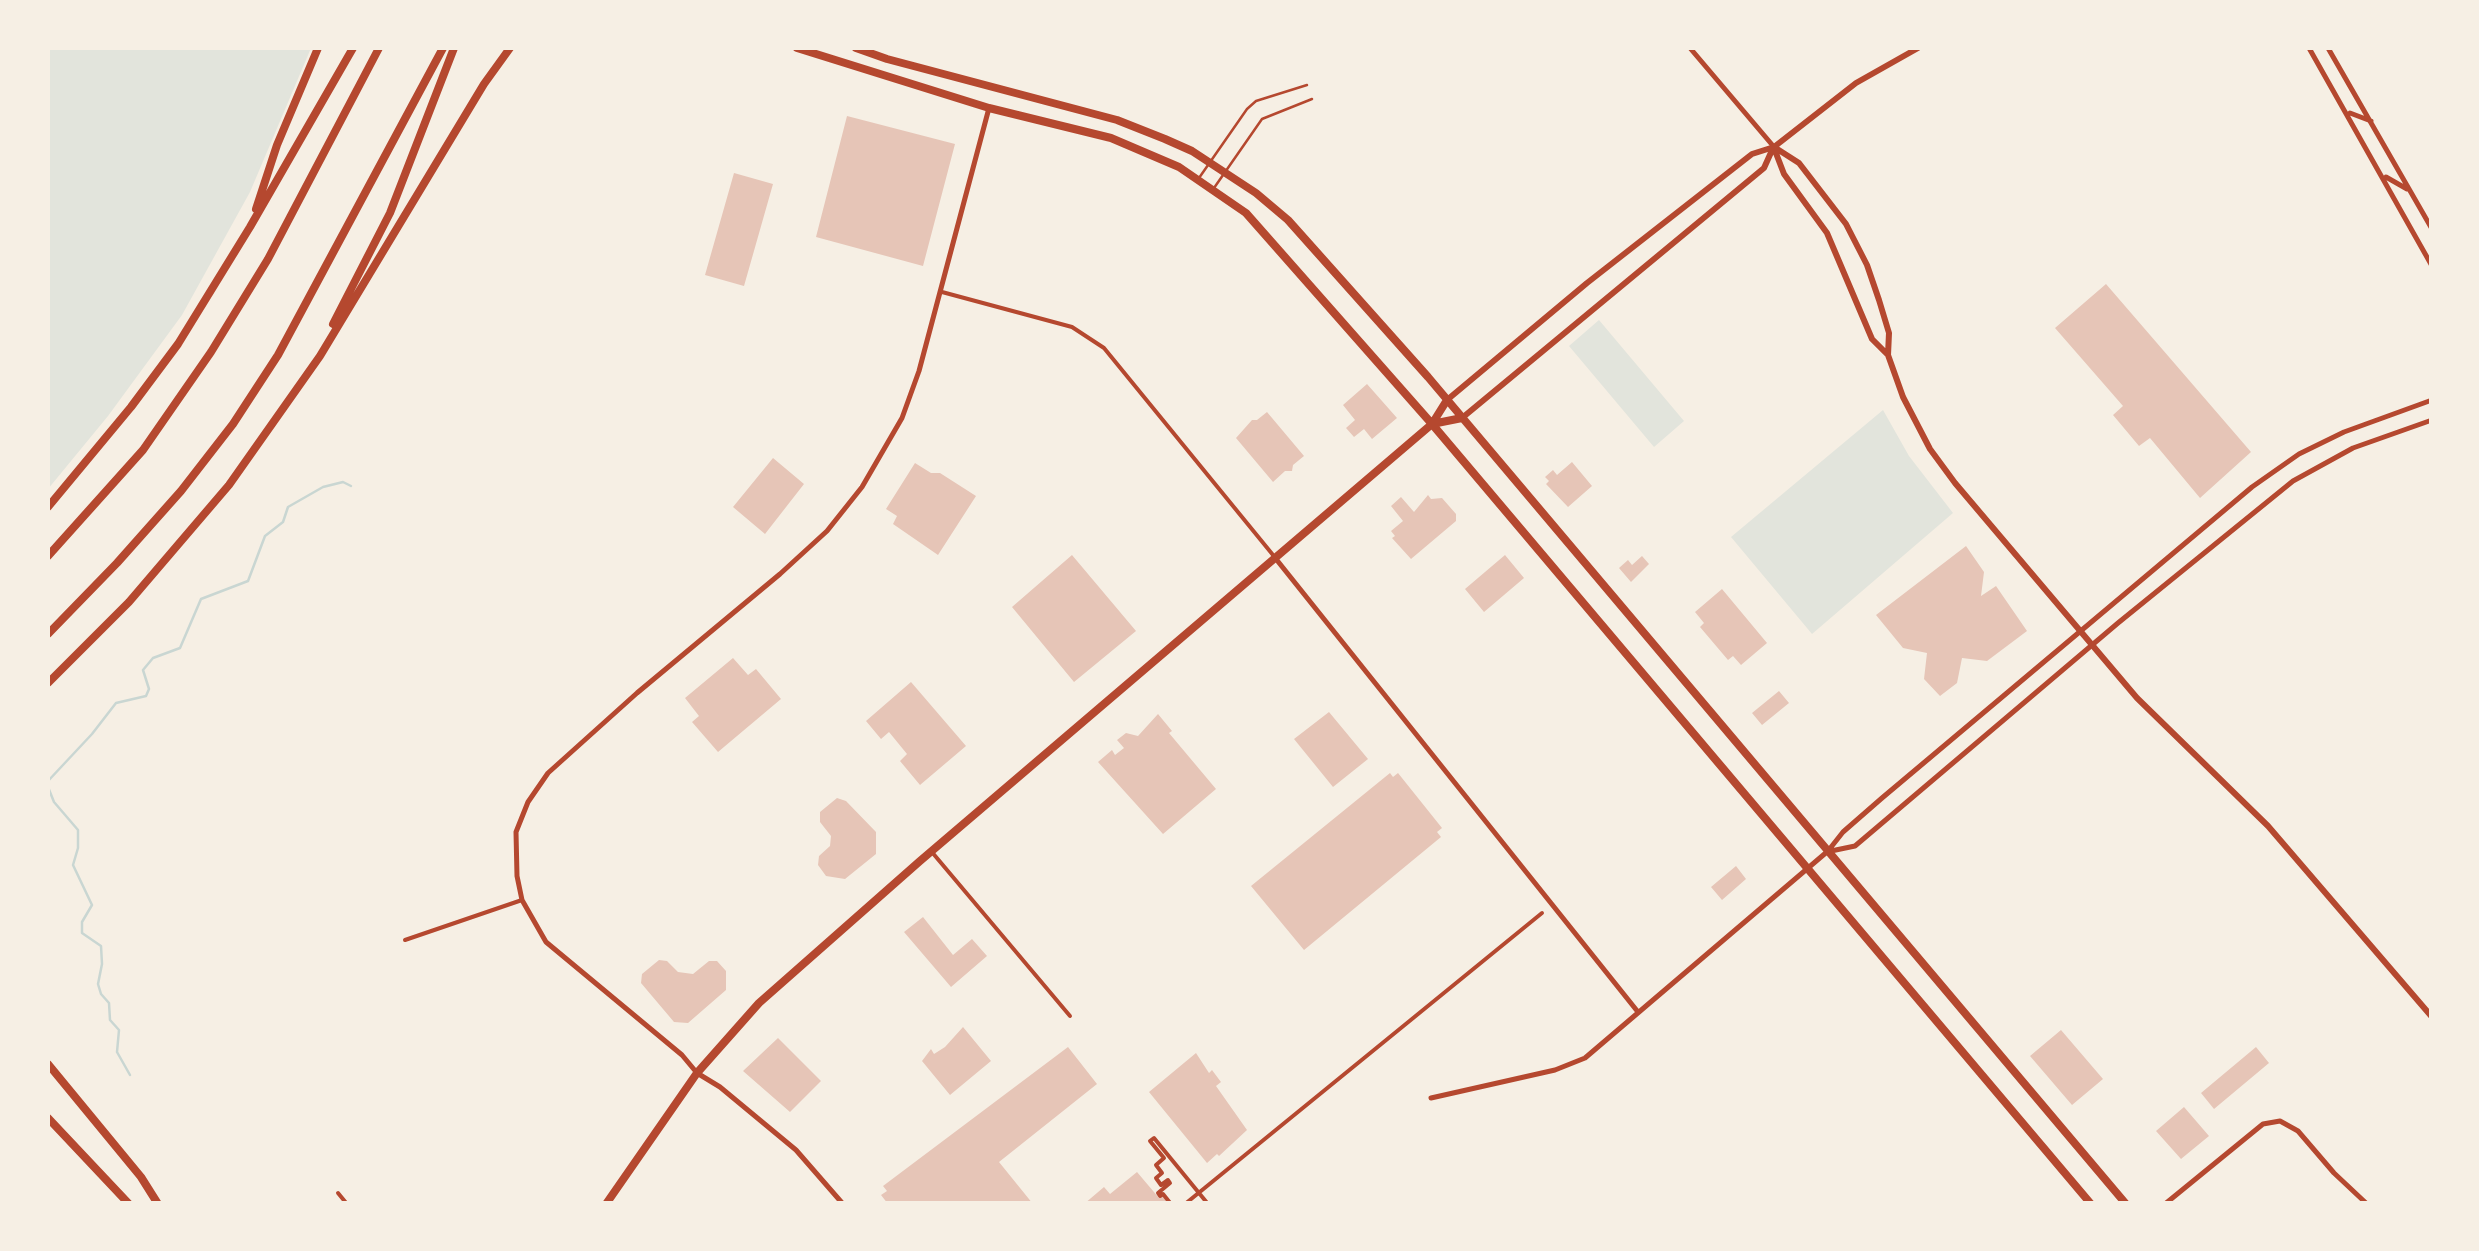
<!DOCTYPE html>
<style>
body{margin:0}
#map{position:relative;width:2479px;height:1251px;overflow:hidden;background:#f6efe4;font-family:Spectral,serif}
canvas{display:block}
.frame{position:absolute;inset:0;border:50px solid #f6efe4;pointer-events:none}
</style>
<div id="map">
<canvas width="2479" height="1251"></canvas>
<div class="frame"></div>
</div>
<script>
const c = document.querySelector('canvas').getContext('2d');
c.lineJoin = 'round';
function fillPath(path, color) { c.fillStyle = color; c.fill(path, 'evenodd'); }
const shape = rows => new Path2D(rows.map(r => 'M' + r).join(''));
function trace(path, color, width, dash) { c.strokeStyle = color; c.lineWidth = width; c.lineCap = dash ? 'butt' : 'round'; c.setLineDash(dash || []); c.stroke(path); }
fillPath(shape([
 [48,48,311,48,250,192,182,315,108,416,48,489],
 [1599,320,1684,421,1654,447,1569,346],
 [1883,410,1909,456,1953,513,1812,634,1731,537]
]), '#e2e4dc');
trace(shape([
 [48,781,92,734,116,703,146,696,149,689,143,670,153,658,180,648,201,599,248,581,265,536,283,522,288,507,323,487,343,482,351,486],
 [48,787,54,802,78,830,78,848,73,865,92,905,82,922,82,933,101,946,102,964,98,984,101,994,109,1003,110,1020,119,1030,117,1052,130,1075]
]), '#c9d6d2', 2.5);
fillPath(shape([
 [847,116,955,144,923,266,816,237],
 [734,173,773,184,744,286,705,275],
 [2106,284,2251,452,2200,498,2150,438,2139,446,2113,415,2123,406,2055,328],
 [1367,384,1397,418,1372,439,1364,429,1354,437,1346,428,1355,420,1343,405],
 [1267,412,1304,456,1293,465,1292,471,1285,471,1273,482,1236,438,1252,420,1257,420],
 [773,458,804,484,765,534,733,507],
 [1572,462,1592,486,1568,507,1546,484,1549,481,1545,477,1553,470,1557,475],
 [915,463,931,473,940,473,976,496,938,555,893,524,897,516,886,509],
 [1428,495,1431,499,1442,498,1456,514,1456,521,1411,559,1392,538,1395,536,1391,531,1403,521,1391,506,1401,497,1414,512],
 [1966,546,1984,572,1981,596,1996,586,2027,631,1987,661,1962,658,1957,683,1940,696,1924,679,1927,653,1903,648,1876,615],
 [1072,555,1136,631,1074,682,1012,607],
 [1505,555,1524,578,1484,612,1465,589],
 [1642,556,1649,564,1631,582,1619,568,1628,560,1632,565],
 [1722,589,1767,643,1741,665,1733,656,1728,660,1700,627,1704,623,1695,612],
 [733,658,748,675,756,669,781,699,718,752,692,722,699,716,685,698],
 [911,682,966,746,920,785,900,761,907,754,889,732,881,739,866,721],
 [1779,691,1789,703,1762,725,1752,713],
 [1329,712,1368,759,1333,787,1294,739],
 [1158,714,1172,731,1169,733,1216,789,1163,834,1098,762,1112,750,1115,755,1124,748,1117,740,1126,733,1138,736],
 [1390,773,1393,777,1398,773,1442,828,1437,832,1441,837,1304,950,1251,886],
 [837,798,846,801,876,832,876,854,845,879,826,876,818,865,819,856,830,846,831,836,820,822,820,812],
 [1736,866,1746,879,1722,900,1711,887],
 [923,917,953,955,972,939,987,956,951,987,904,932],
 [659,960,667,961,678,972,693,974,709,961,717,961,726,971,726,990,688,1023,674,1022,641,983,642,974],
 [963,1027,991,1061,950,1095,922,1061,931,1049,934,1054,945,1047],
 [2061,1030,2103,1079,2072,1105,2030,1056],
 [778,1038,821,1081,790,1112,743,1071],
 [1068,1047,1097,1084,999,1162,1033,1204,888,1204,881,1195,887,1191,883,1186],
 [2256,1047,2269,1063,2214,1109,2201,1093],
 [1196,1053,1209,1073,1212,1070,1221,1082,1216,1086,1247,1130,1219,1156,1217,1154,1207,1163,1149,1092],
 [2184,1107,2209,1136,2181,1159,2156,1131],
 [1137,1172,1159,1198,1163,1194,1171,1204,1084,1204,1104,1187,1110,1194]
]), '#e6c5b7');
trace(shape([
 [1199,178,1247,109,1256,101,1307,85],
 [1214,188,1262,119,1312,99]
]), '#b5482f', 2.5);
trace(shape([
 [1171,1204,1163,1194,1160,1196,1158,1193,1170,1183,1168,1180,1161,1185,1156,1178,1162,1173,1156,1165,1164,1158,1150,1141,1154,1138,1208,1204],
 [1185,1204,1542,913]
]), '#b5482f', 4);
trace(shape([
 [942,292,1072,327,1104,348,1273,555],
 [931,851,1070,1016],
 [405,940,522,900],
 [338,1193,347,1204]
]), '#b5482f', 4);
trace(shape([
 [1690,48,1774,147],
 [2309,48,2432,266],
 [2328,48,2432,229],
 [2350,113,2371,121],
 [2386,177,2407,189],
 [1276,559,1638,1012],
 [1831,851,1855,846,2118,623,2293,481,2353,448,2432,420],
 [1431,1098,1555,1070,1585,1058,1828,851,1843,832,1882,798,2252,487,2299,454,2344,432,2432,400],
 [843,1204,796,1150,720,1087,697,1073,682,1055,546,942,522,900,517,876,516,832,528,802,548,773,637,693,780,574,827,531,862,487,902,418,919,371,989,108],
 [2165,1204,2263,1124,2280,1121,2298,1131,2334,1173,2367,1204]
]), '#b5482f', 5);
trace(shape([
 [1774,147,1799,163,1846,224,1867,265,1879,300,1889,333,1888,355,1903,397,1930,449,1955,483,2137,698,2268,826,2432,1017],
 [1774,148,1784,174,1827,233,1872,339,1887,354],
 [1447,400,1587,283,1752,154,1774,147,1856,83,1918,48],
 [1462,418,1764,168,1773,148]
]), '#b5482f', 6);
trace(shape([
 [797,48,989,108,1111,138,1179,167,1246,213,1432,424,2091,1204],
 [856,48,887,59,1117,120,1165,139,1192,151,1256,193,1288,220,1428,377,2126,1204],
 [1432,424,1462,418],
 [606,1204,697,1073,759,1003,920,861,1432,424,1447,400]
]), '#b5482f', 8);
trace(shape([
 [256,209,277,145,318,48],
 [333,324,390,213,454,48],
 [48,507,131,407,178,344,250,227,353,48],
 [48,556,143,450,211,352,268,259,379,48],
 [48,634,117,563,181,491,233,424,278,355,443,48],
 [48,683,129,602,229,485,320,356,484,84,510,48],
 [48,1064,141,1177,158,1204],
 [48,1118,129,1204]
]), '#b5482f', 8);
</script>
